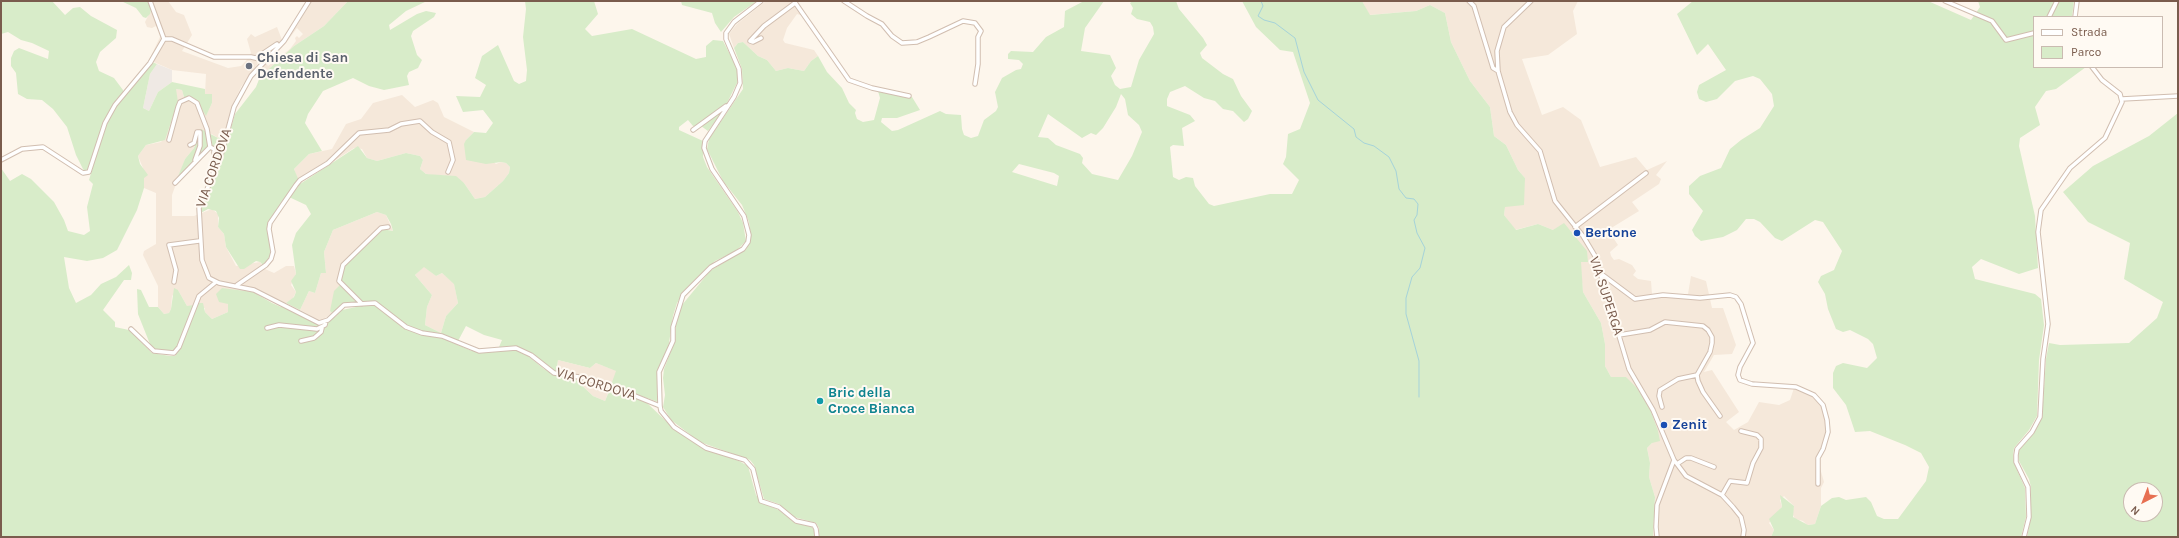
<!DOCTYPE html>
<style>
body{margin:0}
#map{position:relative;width:2179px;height:538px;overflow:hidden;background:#fdf6ec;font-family:Karla,sans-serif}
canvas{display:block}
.frame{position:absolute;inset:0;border:2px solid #7a5c4d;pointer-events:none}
.legend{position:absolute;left:2033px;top:16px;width:130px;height:52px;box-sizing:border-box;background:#fffaf3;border:1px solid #cabbb1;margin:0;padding:5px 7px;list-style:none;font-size:12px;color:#7a5c4d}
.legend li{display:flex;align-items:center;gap:8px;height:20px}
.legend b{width:20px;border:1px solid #cabbb1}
.north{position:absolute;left:2123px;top:482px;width:40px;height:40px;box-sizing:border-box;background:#fffaf3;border:1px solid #cabbb1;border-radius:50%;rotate:222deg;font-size:11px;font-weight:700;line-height:16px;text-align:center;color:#7a5c4d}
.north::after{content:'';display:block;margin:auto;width:14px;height:18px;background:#e76f51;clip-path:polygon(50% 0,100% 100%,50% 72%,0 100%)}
</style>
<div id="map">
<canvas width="2179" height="538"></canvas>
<div class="frame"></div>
<ul class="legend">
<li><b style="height:5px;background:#fff"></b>Strada</li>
<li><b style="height:11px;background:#d8ecc9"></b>Parco</li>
</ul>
<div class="north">N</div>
</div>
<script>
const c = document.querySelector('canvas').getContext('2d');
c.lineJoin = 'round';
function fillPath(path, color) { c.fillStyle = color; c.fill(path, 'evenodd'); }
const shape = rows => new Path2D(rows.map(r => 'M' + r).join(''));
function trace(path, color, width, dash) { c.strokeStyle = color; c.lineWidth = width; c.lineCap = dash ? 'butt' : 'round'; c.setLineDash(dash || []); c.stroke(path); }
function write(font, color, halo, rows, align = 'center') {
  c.font = font + ' Karla,sans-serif'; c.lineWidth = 4; c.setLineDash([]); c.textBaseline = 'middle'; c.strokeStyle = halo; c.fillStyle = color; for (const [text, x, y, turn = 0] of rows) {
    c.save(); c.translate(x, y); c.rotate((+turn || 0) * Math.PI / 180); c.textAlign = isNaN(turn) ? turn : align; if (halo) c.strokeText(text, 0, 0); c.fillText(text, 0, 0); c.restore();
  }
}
fillPath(shape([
 [148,1,168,1,176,12,184,15,192,35,182,51,228,68,241,66,246,61,251,53,247,39,251,34,255,37,277,27,282,40,261,54,257,65,241,87,232,106,224,136,218,138,210,133,196,140,194,148,185,159,172,195,172,216,194,216,212,209,218,214,218,227,224,234,226,247,236,266,260,262,265,269,274,273,286,266,294,266,296,274,291,285,296,292,293,298,281,307,260,295,224,301,228,304,228,312,212,319,205,312,205,308,187,306,178,290,172,296,171,309,169,313,164,314,158,307,158,286,143,255,144,251,156,244,156,193,144,188,143,168,138,156,146,145,161,142,168,131,175,110,176,89,182,90,184,97,195,99,206,115,212,103,205,94,206,74,172,70,149,60,161,35,156,26,152,28,147,27,145,22,151,10],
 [312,1,348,1,324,26,294,46,260,77,256,73,286,43],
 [297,28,303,34,299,38,297,36,295,38,296,41,290,49,268,66,266,63,286,43],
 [766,1,791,1,803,16,797,14,787,28,783,40,785,43,814,50,818,56,811,61,804,71,788,68,776,71,767,60,758,56,743,42,738,43,734,48,729,34,737,24],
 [1362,1,1578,1,1573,11,1577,34,1548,55,1522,59,1542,115,1563,107,1581,120,1600,167,1636,157,1647,170,1667,161,1656,175,1661,179,1659,184,1632,202,1639,211,1608,230,1618,245,1610,252,1611,256,1614,260,1619,259,1632,265,1636,271,1633,275,1638,279,1651,281,1652,294,1688,294,1691,276,1706,281,1712,308,1723,308,1736,345,1732,354,1714,355,1704,372,1712,370,1739,412,1726,422,1734,430,1748,422,1759,402,1779,405,1790,400,1795,385,1813,393,1823,404,1829,434,1820,459,1820,468,1824,482,1821,488,1821,506,1815,524,1807,525,1803,521,1795,519,1792,513,1794,506,1784,496,1780,500,1782,507,1769,523,1774,530,1771,537,1653,537,1655,497,1649,477,1650,463,1647,448,1652,443,1626,377,1611,377,1605,366,1605,344,1601,323,1583,292,1580,262,1553,230,1538,224,1515,230,1504,215,1505,207,1525,178,1518,170,1506,145,1494,136,1490,107,1470,81,1451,42,1445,13,1430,5,1416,11,1369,15],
 [402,95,415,107,433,100,438,103,444,117,474,132,466,140,496,164,501,162,506,163,510,167,509,173,503,181,485,197,475,199,464,183,443,175,438,176,426,174,420,169,423,160,420,156,406,153,377,161,367,158,362,149,354,148,299,184,294,169,309,154,332,149,346,124,361,119,373,103],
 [377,212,386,215,393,231,386,229,343,285,330,311,332,313,321,321,300,310,309,291,315,293,321,273,326,273,324,252,333,230],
 [424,266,436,276,442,273,454,283,458,303,446,316,441,333,425,325,427,307,432,295,415,275],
 [558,360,590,368,596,363,617,371,605,401,593,396,574,378,556,375]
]), '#f5e8da');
fillPath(shape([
 [157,64,172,70,172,82,158,92,149,111,143,108,150,74]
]), '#efe9e4');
fillPath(shape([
 [1,1,52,1,65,15,73,8,80,7,91,16,117,30,116,38,100,52,96,62,99,71,114,78,123,90,124,93,104,122,88,172,84,171,76,155,67,127,53,109,42,100,27,99,18,94,16,73,11,66,11,58,14,51,19,48,48,59,49,51,32,43,21,40,8,32,1,34],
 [121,1,148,1,151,10,150,14,146,18,143,17,136,8],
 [348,1,427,1,406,11,389,25,390,30,417,14,426,11,436,13,434,17,413,31,411,36,417,55,422,60,418,68,409,72,407,76,409,85,384,90,369,86,353,78,323,91,308,114,305,123,322,151,309,154,294,169,299,181,269,223,271,258,264,266,260,262,256,261,244,269,240,269,226,247,224,234,218,227,219,218,216,211,208,209,199,214,203,199,222,159,235,114,256,87,260,77,294,46,324,26],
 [525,1,594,1,598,14,585,29,592,36,632,29,696,59,706,57,706,46,713,40,723,41,737,68,737,83,724,109,708,131,701,126,693,126,688,120,679,127,679,130,703,141,703,157,707,167,738,212,743,223,746,241,736,251,715,261,684,292,677,303,673,316,668,350,661,365,660,399,658,402,611,385,616,371,596,363,590,368,558,360,556,373,523,349,512,346,499,347,502,340,484,335,466,326,458,341,428,332,472,351,510,348,522,351,544,369,559,377,574,378,593,396,605,401,610,389,645,401,671,426,701,447,739,461,748,466,756,495,762,503,779,510,795,523,812,527,815,532,814,537,1,537,1,168,10,181,22,174,31,179,54,202,64,220,68,231,84,235,90,231,87,207,93,184,89,180,106,123,116,105,152,62,157,64,150,74,143,108,149,111,158,92,172,82,205,89,205,94,212,94,212,103,206,116,195,99,184,97,182,90,176,89,178,102,165,140,146,145,138,156,140,164,148,175,144,178,144,188,137,210,117,250,103,258,87,261,64,257,69,288,76,303,91,295,101,284,116,277,129,265,132,273,131,280,124,280,103,310,115,322,115,327,129,330,152,353,170,356,175,356,180,348,197,303,203,303,205,312,212,319,228,312,228,304,219,302,216,294,222,288,253,292,272,303,281,307,284,305,319,324,324,324,333,316,335,317,342,310,356,307,357,303,342,305,332,313,330,311,334,291,340,285,343,285,340,280,344,265,382,229,393,231,391,224,386,215,377,212,333,230,324,252,326,273,321,273,315,293,309,291,300,310,286,303,294,297,296,292,291,281,296,274,292,245,296,233,311,214,306,205,289,197,300,184,358,146,367,158,377,161,406,153,420,156,423,160,420,169,426,174,456,176,464,183,475,199,485,197,503,181,509,173,510,167,506,163,501,162,486,164,466,160,464,144,466,140,474,132,486,133,493,123,483,110,463,112,456,96,480,97,486,85,475,78,482,56,498,45,514,81,519,84,526,81,527,70,523,37,526,9],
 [424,267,436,276,442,273,454,284,458,303,446,316,441,333,425,325,427,307,432,295,415,275],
 [681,1,757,1,734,17,721,32,715,23,712,13,682,5],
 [1084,1,1104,1,1085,28,1081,51,1110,55,1116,68,1111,76,1115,85,1120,89,1131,87,1139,60,1154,34,1153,27,1150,22,1137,19,1131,14,1133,8,1130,3,1133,1,1176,1,1179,9,1203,38,1207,45,1200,53,1202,58,1223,74,1233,79,1241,96,1252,111,1248,119,1244,122,1233,111,1223,109,1215,101,1204,98,1185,86,1170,92,1167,99,1167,106,1190,115,1195,121,1182,128,1184,146,1173,145,1170,147,1173,177,1179,180,1186,177,1193,178,1195,186,1209,204,1214,206,1270,194,1292,194,1299,180,1283,164,1286,157,1288,134,1300,129,1310,103,1293,52,1280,50,1256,27,1242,1,1362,1,1370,15,1416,11,1430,5,1445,13,1451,42,1470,81,1490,107,1494,136,1506,145,1518,170,1525,178,1524,205,1505,207,1504,215,1516,230,1538,224,1553,230,1564,223,1587,251,1588,262,1581,262,1583,292,1601,323,1605,344,1605,366,1611,377,1626,377,1637,388,1650,409,1658,431,1660,441,1652,443,1647,448,1650,463,1649,477,1655,497,1653,537,819,537,819,528,816,523,794,517,779,504,764,499,754,465,750,460,700,442,671,420,663,407,665,395,663,378,664,369,675,341,676,321,682,305,710,271,746,249,751,237,749,222,742,205,723,181,707,149,709,139,743,89,742,69,734,48,738,43,743,42,758,56,767,60,776,71,788,68,804,71,811,61,818,56,827,72,842,88,849,103,856,110,855,113,857,119,863,122,874,120,880,98,878,91,912,97,920,110,897,118,882,118,881,122,892,131,898,130,940,111,946,114,961,115,962,129,964,135,971,138,978,136,984,120,996,111,998,107,995,92,1002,78,1016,70,1021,69,1023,64,1019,60,1008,59,1008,54,1011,51,1033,52,1046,37,1064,27,1065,11],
 [1121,94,1125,99,1128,115,1139,125,1142,132,1132,156,1118,180,1092,174,1082,163,1083,158,1080,154,1056,145,1048,138,1038,137,1048,114,1082,138,1091,133,1096,135,1103,128,1116,107],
 [1019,164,1054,173,1059,176,1057,186,1012,172],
 [1693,1,1928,1,1971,20,1980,7,1978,1,2074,1,2072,17,2034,17,2034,67,2086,67,2056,89,2046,91,2035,107,2040,125,2020,138,2019,146,2035,216,2038,268,2019,274,1981,259,1972,267,1975,279,2035,294,2041,299,2044,325,2039,360,2037,416,2029,430,2014,448,2013,455,2014,463,2025,488,2026,517,2021,537,1771,537,1774,530,1769,519,1782,507,1780,495,1794,506,1793,517,1808,525,1815,524,1821,506,1832,498,1839,497,1846,500,1866,497,1871,502,1877,516,1884,519,1898,519,1926,481,1929,467,1921,453,1905,445,1870,431,1855,432,1846,405,1833,388,1833,373,1836,366,1843,363,1867,368,1877,358,1873,344,1868,339,1850,330,1843,332,1836,329,1828,309,1825,294,1818,282,1821,276,1834,270,1842,251,1823,222,1815,220,1782,241,1775,238,1760,222,1754,219,1746,219,1737,230,1723,237,1701,241,1695,236,1692,230,1703,211,1689,194,1689,186,1700,176,1721,168,1730,149,1741,140,1760,128,1774,106,1772,94,1760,79,1753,76,1735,81,1717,99,1706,102,1699,99,1697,92,1699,85,1726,70,1708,44,1697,55,1677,14],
 [2178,113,2178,537,2027,537,2031,517,2031,487,2029,479,2019,461,2018,455,2019,450,2034,433,2042,417,2046,359,2049,343,2060,345,2129,343,2157,318,2163,302,2124,279,2130,243,2088,222,2063,192,2093,166,2149,136],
 [2131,490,2155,490,2155,514,2131,514],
 [201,129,218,138,224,136,214,171,213,169,217,152,213,147,177,179,185,159,194,148],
 [174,288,178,290,187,306,194,305,179,346,173,352,155,351,150,344,138,314,137,289,141,290,149,307,158,307,164,314,169,313,171,309]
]), '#d8ecc9');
trace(shape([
 [1261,1,1263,6,1258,16,1264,20,1275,23,1295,38,1304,72,1318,100,1354,129,1356,137,1364,143,1374,146,1389,157,1396,171,1399,189,1406,198,1414,199,1418,204,1417,215,1414,220,1417,233,1425,248,1420,268,1412,277,1406,298,1406,314,1419,361,1419,397]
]), '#a5d3da', 1);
const minor = shape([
 [150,1,164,39],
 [309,1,284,41,251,76,234,107,220,159,199,208,202,260,209,278,219,283,254,290,319,323,328,320,344,305,375,303,406,327,422,333,442,336,479,351,516,348,531,355,554,373,585,378,618,389,660,406],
 [761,1,734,22,726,33,726,39,739,69,740,83,734,97,705,141,704,148,712,169,744,216,749,235,748,242,743,249,711,267,683,295,673,327,673,341,659,372,660,406,661,411,674,427,706,448,745,460,753,469,761,501,779,507,796,521,814,525,816,529,817,537],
 [794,1,849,80,872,88,909,96],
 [844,1,867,16,882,24,892,36,902,43,917,42,929,37,963,21,975,23,981,31,978,37,978,64,975,84],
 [1469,1,1474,6,1493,68,1498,71],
 [1531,1,1504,27,1497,51,1498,71,1510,112,1517,125,1540,151,1555,201,1583,236,1595,256,1629,369,1653,410,1674,460,1686,476,1722,495,1733,507,1741,517,1744,530,1743,537],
 [1945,1,1992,21,2006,40,2034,33],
 [2049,17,2057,1],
 [2075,17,2077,1],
 [761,38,753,42,750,41,764,26,795,3],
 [256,58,277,44],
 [2122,99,2178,96],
 [693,130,726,106],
 [169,140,178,107,180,102,189,98,197,103,207,129,210,147],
 [190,145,194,143,197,132,200,132,200,146,195,160],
 [1,160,22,149,43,147,83,173,89,172,105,123,115,105,150,63,164,39,172,39,214,57,251,57,264,60],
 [175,183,210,147,214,149,214,153,213,176],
 [1575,227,1646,173],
 [1600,273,1635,299,1663,295,1700,298,1730,295,1736,297,1741,304,1753,343,1740,367,1738,375,1740,380,1752,384,1796,387,1814,395,1823,405,1827,420,1828,432,1823,449,1818,458,1818,484],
 [174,282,176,270,169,245,199,241],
 [237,285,266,265,271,259,273,252,269,229,270,223,296,185,300,180,328,163,359,133,389,130,401,124,420,121,432,132,449,142,453,160,448,172],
 [362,304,339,281,343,265,381,228,388,227],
 [267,328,279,325,317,329,325,325,326,321],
 [131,329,154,351,174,353,179,347,199,296,216,282],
 [1619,335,1650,330,1665,322,1703,326,1708,330,1712,337,1712,343,1710,352,1697,375,1698,381,1703,392,1720,416],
 [301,341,314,338,321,332,322,328],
 [1662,407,1659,396,1660,390,1678,379,1697,375],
 [1677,464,1686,458,1691,458,1714,467],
 [1722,495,1730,481,1747,483,1753,463,1761,448,1761,439,1757,435,1741,431],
 [1657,537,1656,527,1657,505,1674,460],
 [2024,537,2029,517,2028,487,2016,462,2016,455,2017,449,2032,432,2040,417,2043,359,2048,324,2038,232,2041,210,2070,168,2105,138,2122,102,2120,94,2102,80,2092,67]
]);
trace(minor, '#d1beb0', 5.5);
trace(minor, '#fff', 3.5);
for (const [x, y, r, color] of [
 [249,66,4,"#6b7280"],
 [1577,233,4,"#1a4fb4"],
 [820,401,4,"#0f9aa8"],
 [1664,425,4,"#1a4fb4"]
]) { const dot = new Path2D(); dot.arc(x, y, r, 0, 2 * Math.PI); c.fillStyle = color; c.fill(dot); trace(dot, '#fffaf3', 1.5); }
write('bold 14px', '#5b616d', '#fffaf3', [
 ["Chiesa di San",257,58],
 ["Defendente",257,74]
], 'left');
write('14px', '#7a5c4d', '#fffaf3', [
 ["VIA CORDOVA",214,168,-71],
 ["VIA SUPERGA",1606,296,72],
 ["VIA CORDOVA",596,384,17]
]);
write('bold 14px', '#164399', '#fffaf3', [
 ["Bertone",1585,233],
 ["Zenit",1672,425]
], 'left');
write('bold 14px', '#0d838f', '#fffaf3', [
 ["Bric della",828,393],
 ["Croce Bianca",828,409]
], 'left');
</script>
